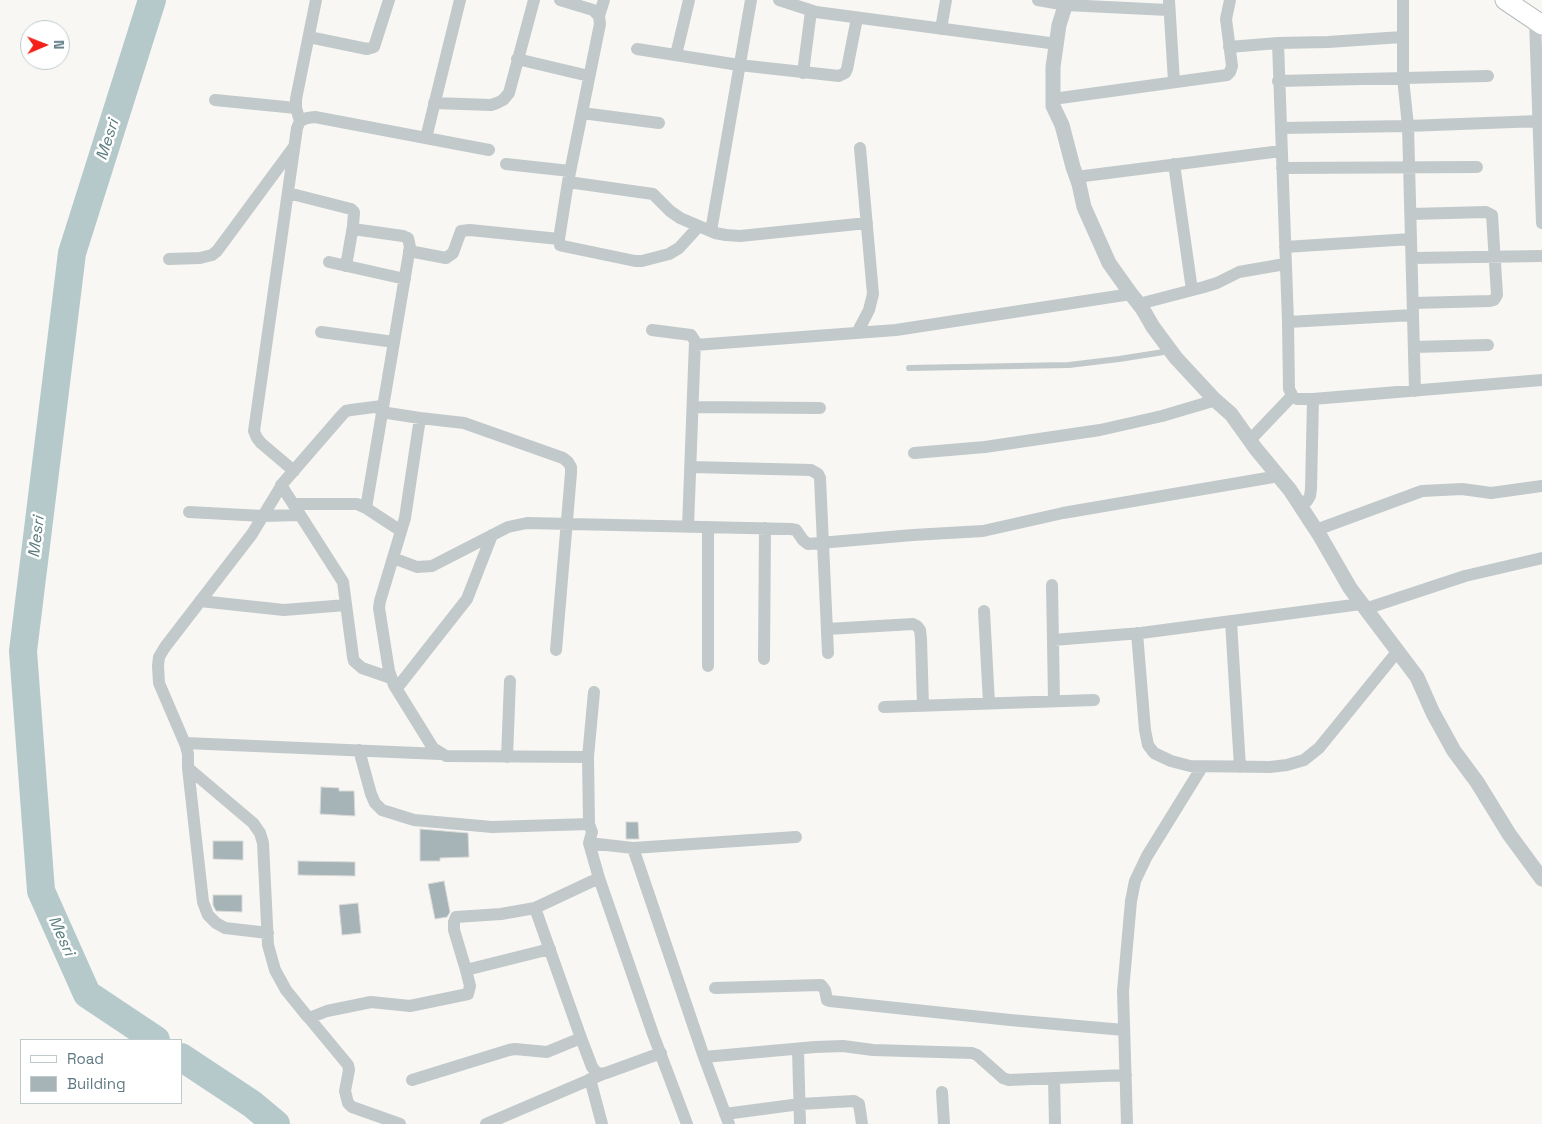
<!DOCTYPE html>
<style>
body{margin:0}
#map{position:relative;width:1542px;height:1124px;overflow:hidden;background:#f8f7f4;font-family:"Space Grotesk",sans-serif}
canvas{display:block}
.legend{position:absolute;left:20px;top:1039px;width:162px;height:65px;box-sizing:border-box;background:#fff;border:1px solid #bfcacd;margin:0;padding:6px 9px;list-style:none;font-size:15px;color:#607a82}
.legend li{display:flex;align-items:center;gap:10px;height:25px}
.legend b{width:25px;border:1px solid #bfcacd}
.north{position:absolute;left:20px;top:20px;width:50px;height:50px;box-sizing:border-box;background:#fff;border:1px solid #bfcacd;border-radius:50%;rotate:89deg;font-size:14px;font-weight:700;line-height:20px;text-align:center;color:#607a82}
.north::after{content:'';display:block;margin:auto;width:18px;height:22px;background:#f42119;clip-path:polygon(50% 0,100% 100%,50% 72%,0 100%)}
</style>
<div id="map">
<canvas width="1542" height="1124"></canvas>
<ul class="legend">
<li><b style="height:6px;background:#fff"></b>Road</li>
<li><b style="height:14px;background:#a6b4b7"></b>Building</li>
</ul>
<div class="north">N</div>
</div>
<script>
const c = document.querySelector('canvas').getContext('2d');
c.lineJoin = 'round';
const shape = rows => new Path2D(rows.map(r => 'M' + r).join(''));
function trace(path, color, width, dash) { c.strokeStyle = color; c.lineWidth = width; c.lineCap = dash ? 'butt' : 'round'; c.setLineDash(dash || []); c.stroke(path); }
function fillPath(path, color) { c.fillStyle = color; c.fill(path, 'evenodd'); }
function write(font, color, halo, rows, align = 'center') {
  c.font = font + ' "Space Grotesk",sans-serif'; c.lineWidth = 5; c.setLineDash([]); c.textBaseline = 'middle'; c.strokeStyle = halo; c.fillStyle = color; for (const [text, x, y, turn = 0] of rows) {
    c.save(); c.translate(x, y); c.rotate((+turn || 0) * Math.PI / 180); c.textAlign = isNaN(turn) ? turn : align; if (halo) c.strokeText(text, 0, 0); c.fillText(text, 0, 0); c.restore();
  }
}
trace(shape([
 [152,0,72,253,23,651,41,891,87,994,156,1040],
 [181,1057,252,1104,276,1124]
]), '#b6c9ca', 28);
const building = shape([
 [321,787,339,788,339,791,354,791,355,816,320,814,321,787],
 [626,822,638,822,639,839,626,839,626,822],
 [420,829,468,833,469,857,440,858,440,861,420,861,420,829],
 [213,841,243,841,243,860,213,859,213,841],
 [298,861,355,862,355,876,298,875,298,861],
 [444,881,450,912,447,917,435,919,428,884,444,881],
 [213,895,242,895,242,912,216,911,213,905,213,895],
 [358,903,361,933,342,935,339,905,358,903]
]);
fillPath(building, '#a6b4b7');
trace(building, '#d9d9d7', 1);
const primary = shape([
 [1505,0,1542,25]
]);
trace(primary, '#b5bcbf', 21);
trace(shape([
 [909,368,1069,365,1119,359,1170,351]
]), '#c2c9cb', 6);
trace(shape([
 [779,0,816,12,1057,44],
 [1038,0,1066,5,1168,10],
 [1169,0,1174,82],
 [1403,0,1403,78,1408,126,1415,391],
 [599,16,604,0],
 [1535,21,1542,223],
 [941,29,946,0],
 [309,37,367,49,374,47,389,0],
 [1278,43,1288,322,1289,389,1293,397,1297,399,1313,399,1542,380],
 [1229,47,1278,43,1328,42,1402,37],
 [637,49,739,65,839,76,845,73,847,69,857,18],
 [676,55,689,0],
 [517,59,589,76],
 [803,73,811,11],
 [1278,81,1488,76],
 [1053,99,1227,75,1230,72,1232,66,1226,19,1230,0],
 [215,100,296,108],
 [434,103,491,105,497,103,503,100,509,93,534,0],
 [582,113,659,123],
 [300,121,296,108,296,99,316,0],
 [1281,128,1408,126,1539,121],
 [426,138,460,0],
 [506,164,570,171],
 [1174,164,1192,290],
 [1282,168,1477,167],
 [1076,177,1281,151],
 [568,182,653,194,670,211,680,218,715,233,726,235,740,236,867,223],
 [288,193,351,209,354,212,353,226,346,266],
 [1411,214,1486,212,1492,215,1497,295,1494,300,1490,301,1413,303],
 [353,229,403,236,408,238,410,247,366,508],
 [711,231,751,0],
 [559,239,568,182,600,24,599,16,593,10,560,0],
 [1285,247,1411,239],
 [409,251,446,258,453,253,461,231,470,230,559,239,560,245,563,246,635,261,642,261,669,254,679,248,699,226],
 [1412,258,1542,256],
 [169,259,200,258,212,255,217,251,293,148],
 [329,262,405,279],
 [1139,304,1204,287,1217,283,1239,272,1285,264],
 [1288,322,1413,315],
 [652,330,691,335,695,341,688,527],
 [321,332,394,342],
 [857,333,869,310,873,294,860,148],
 [695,345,896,330,1131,294],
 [1414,347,1488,345],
 [693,407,820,408],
 [381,412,420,418,464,423,563,458,568,462,571,467,571,473,556,650],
 [420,418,405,518,380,601,379,608,389,671,394,685,433,748,446,756,588,757],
 [1250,440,1292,396],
 [914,453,985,447,1100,430,1162,416,1216,400],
 [691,467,811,470,818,474,820,478,828,653],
 [294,471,261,443,257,438,254,431,297,128,300,121,307,118,315,117,489,150],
 [281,485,343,582,353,657,354,661,362,668,391,678],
 [293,504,357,504,366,508,401,531],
 [1300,507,1307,501,1310,496,1311,489,1313,399],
 [189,512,263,516,300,515],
 [1316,530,1422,491,1462,489,1491,493,1542,486],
 [393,558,417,567,432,566,508,527,527,523,791,529,796,530,803,540,808,544,913,535,983,531,1063,513,1279,476],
 [1052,585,1054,701],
 [200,601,284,610,346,605],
 [1365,609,1465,576,1542,558],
 [984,611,989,703],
 [1231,622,1240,767],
 [827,629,913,624,917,626,920,630,921,639,923,706],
 [1137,633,1145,730,1148,745,1154,753,1171,761,1190,766,1270,767,1287,765,1304,760,1319,748,1397,652],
 [1053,640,1141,633,1361,604],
 [764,659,765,528],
 [708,666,708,527],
 [397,688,467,599,492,535],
 [594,692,588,757,589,824,592,832,589,843,599,878,653,1034,687,1124],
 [884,707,1094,700],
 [185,743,440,754],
 [359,750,371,794,375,803,382,810,414,820,492,827,589,824],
 [507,757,510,681],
 [188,768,253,823,260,833,263,843,268,945,275,970,286,990,307,1016,309,1018,327,1011,371,1002,410,1006,468,994,470,986,466,970,550,949],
 [589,843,633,848,796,837],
 [633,848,704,1057,729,1124],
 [535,908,581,1038,592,1067,596,1072,600,1074,606,1073,661,1053],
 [268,933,225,928,216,923,208,915,203,902,188,768,188,754,186,746,159,683,158,666,159,657,165,647,252,534,283,483,342,415,346,411,351,410,382,406],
 [466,970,454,930,454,922,456,917,501,914,535,908,599,878],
 [715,988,821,985,825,990,827,1000,830,1001,1010,1020,1124,1030],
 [309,1018,348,1065,349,1070,345,1091,348,1103,352,1107,400,1124],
 [798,1049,800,1124],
 [704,1057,815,1047,843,1046,873,1050,972,1053,977,1055,1003,1078,1009,1080,1126,1075],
 [1054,1078,1055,1124],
 [590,1079,602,1124],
 [412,1080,509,1050,515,1049,547,1052,581,1038],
 [942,1092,944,1124],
 [725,1114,800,1104,854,1101,859,1104,862,1124],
 [486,1124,603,1074],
 [1127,1124,1123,991,1131,901,1135,881,1147,856,1202,767]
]), '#c2c9cb', 12);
trace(shape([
 [1067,0,1059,25,1053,67,1053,106,1062,125,1073,167,1079,184,1084,207,1109,263,1131,294,1142,308,1153,327,1176,358,1215,400,1231,414,1256,449,1290,490,1320,536,1350,588,1417,677,1433,713,1454,751,1477,782,1509,834,1542,879]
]), '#c2c9cb', 15);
trace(primary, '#fff', 19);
write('italic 16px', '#5a7b7d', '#fff', [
 ["Mesri",108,140,-72],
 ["Mesri",37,537,-83],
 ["Mesri",61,936,66]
]);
</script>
